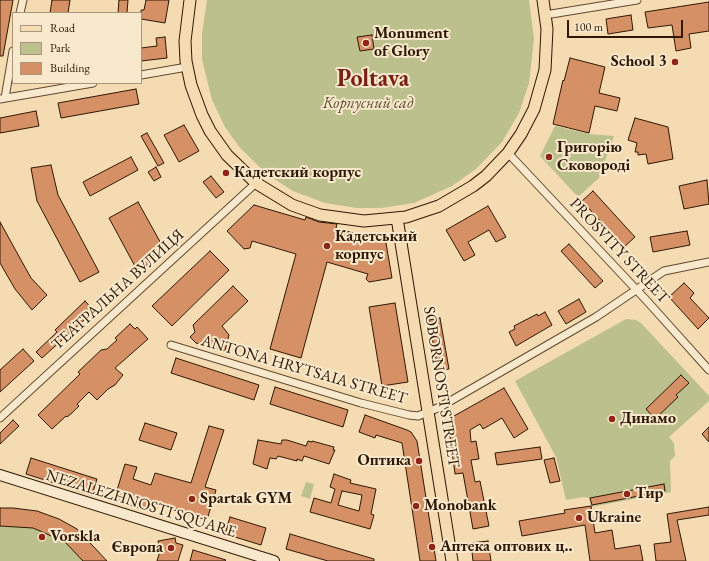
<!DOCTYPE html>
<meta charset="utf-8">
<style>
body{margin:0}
#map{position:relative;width:709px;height:561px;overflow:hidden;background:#f5dbb1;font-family:"EB Garamond",serif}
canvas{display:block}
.legend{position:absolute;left:12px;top:12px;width:130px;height:72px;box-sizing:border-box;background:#f8e8cc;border:1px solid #a8957c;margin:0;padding:5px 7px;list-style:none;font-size:12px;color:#2f1805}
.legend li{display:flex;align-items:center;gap:8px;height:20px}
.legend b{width:20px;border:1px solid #a8957c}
.scale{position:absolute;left:567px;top:20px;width:116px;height:18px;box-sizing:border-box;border:2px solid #2f1805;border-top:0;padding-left:5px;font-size:12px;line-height:14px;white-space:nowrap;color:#2f1805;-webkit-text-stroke:3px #f8e8cc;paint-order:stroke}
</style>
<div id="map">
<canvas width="709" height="561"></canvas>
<ul class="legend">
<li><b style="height:5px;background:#f5dbb1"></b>Road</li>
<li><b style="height:11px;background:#bcc08c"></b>Park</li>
<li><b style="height:11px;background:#d59065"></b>Building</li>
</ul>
<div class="scale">100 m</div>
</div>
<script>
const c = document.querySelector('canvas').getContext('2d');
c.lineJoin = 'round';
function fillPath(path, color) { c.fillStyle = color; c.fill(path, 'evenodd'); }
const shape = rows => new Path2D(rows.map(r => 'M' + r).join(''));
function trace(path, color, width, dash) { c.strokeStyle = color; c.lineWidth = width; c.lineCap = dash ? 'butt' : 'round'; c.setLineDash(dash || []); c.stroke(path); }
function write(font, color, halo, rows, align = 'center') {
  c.font = font + ' "EB Garamond",serif'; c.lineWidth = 4; c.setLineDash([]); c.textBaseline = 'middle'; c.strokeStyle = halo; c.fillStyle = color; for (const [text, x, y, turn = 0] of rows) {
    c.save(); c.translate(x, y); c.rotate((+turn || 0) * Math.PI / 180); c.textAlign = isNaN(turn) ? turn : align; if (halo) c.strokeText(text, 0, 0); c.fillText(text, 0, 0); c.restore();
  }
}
fillPath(shape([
 [207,0,529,0,534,39,529,83,519,113,502,142,476,169,452,186,414,203,381,208,357,208,325,203,293,191,268,175,240,148,225,127,212,100,202,59,202,34],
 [555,126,589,134,614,136,599,178,578,197,540,156],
 [626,319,636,320,641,323,709,396,709,401,669,437,674,443,675,456,670,461,671,492,591,507,589,498,584,497,566,500,556,457,515,381],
 [306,482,314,484,310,499,301,496],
 [0,508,13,508,37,511,59,519,77,529,107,561,0,561]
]), '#bcc08c');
const building = shape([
 [0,0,13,0,3,56,0,56,0,0],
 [52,0,70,0,68,13,50,13,52,0],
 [119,0,128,0,127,13,118,13,119,0],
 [146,0,169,0,165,23,141,19,141,10,144,10,146,0],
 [709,2,709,31,689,34,691,48,676,51,672,25,648,28,645,12,709,2],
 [631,15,633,30,608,34,606,19,631,15],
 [372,35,374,49,360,51,357,37,372,35],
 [165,37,167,58,141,61,141,48,157,46,156,38,165,37],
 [570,58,605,67,599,93,620,98,617,111,595,106,589,133,553,124,563,80,564,81,570,58],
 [136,89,139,104,61,118,58,103,136,89],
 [36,111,39,126,0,133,0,118,36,111],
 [635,118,668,127,673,159,648,164,646,154,638,155,638,152,635,152,637,143,628,140,635,118],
 [184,125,199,151,179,162,164,135,184,125],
 [147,133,164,163,158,166,141,136,147,133],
 [131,157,138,170,90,196,83,182,131,157],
 [51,165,58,195,99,272,80,282,37,201,31,168,51,165],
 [156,167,161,177,154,181,148,172,156,167],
 [211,176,224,192,216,198,203,182,211,176],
 [707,180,709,204,684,209,679,186,707,180],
 [593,191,635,237,624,247,582,201,593,191],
 [138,202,163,247,153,256,155,258,147,266,145,263,137,270,109,218,138,202],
 [254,205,305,220,306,217,319,222,337,224,336,228,386,243,392,278,369,282,366,279,368,274,327,262,301,358,270,349,296,254,252,241,250,248,244,249,227,231,254,205],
 [488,206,506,237,496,242,489,230,468,242,475,255,464,261,446,230,488,206],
 [0,222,31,278,47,295,32,310,15,289,0,263,0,222],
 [687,231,690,245,653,252,650,237,687,231],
 [569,244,603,281,595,288,561,251,569,244],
 [210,251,229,270,172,326,152,306,210,251],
 [684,283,694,293,690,298,709,318,698,329,669,297,684,283],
 [233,286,248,301,222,326,229,335,225,351,196,343,190,337,195,332,193,325,233,286],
 [579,299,586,312,566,324,558,311,579,299],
 [85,301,94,311,42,358,36,352,57,332,55,330,85,301],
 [395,303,408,382,382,386,369,307,395,303],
 [545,312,552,325,516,346,509,332,515,329,514,326,537,314,538,316,545,312],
 [440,318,449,369,438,371,429,320,440,318],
 [130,324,135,329,137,327,148,339,115,368,123,375,115,385,108,389,97,400,89,392,77,404,79,406,72,413,67,417,66,416,52,429,38,415,80,374,78,372,101,350,107,349,117,340,115,338,130,324],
 [23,349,34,361,0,392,0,370,23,349],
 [176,358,259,385,254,400,171,373,176,358],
 [681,375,689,383,676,395,678,397,655,419,646,409,681,375],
 [275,387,348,410,343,427,270,404,275,387],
 [504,388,528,429,514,438,502,418,483,429,480,424,470,430,471,442,476,441,479,459,471,460,475,482,480,481,489,526,473,529,463,473,455,474,449,429,454,416,504,388],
 [365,415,407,430,411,432,417,441,436,561,420,561,402,443,376,435,375,438,359,432,365,415],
 [13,420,19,426,0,444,0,433,13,420],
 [145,423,177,433,171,450,139,440,145,423],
 [209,426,224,430,205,487,216,490,207,520,158,505,155,513,114,500,125,464,137,467,133,479,151,485,155,473,191,483,209,426],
 [709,427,709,442,702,434,709,427],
 [258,440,281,444,282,440,287,440,306,446,308,441,312,442,312,441,334,447,333,450,335,450,329,464,304,456,302,461,297,459,297,461,278,456,276,459,270,458,267,469,253,464,258,440],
 [540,447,542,459,497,465,495,453,540,447],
 [31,458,97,479,92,495,26,474,31,458],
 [554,458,560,481,550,483,544,460,554,458],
 [334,474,351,480,350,483,376,489,371,514,374,515,370,529,310,512,314,498,331,503,335,489,330,487,334,474],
 [342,491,362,495,359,511,338,505,342,491],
 [664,484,665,491,592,505,590,498,664,484],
 [591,506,595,533,612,530,615,549,640,545,643,561,590,561,585,525,522,536,519,521,565,513,564,510,591,506],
 [709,507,709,515,677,520,686,561,656,561,654,544,671,542,667,514,709,507],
 [0,508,13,508,37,511,59,519,77,529,107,561,83,561,65,542,33,528,0,526,0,508],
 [230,517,266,528,261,545,225,534,230,517],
 [290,534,374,559,374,561,328,561,286,549,290,534],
 [175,538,176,543,183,545,178,561,157,561,160,551,158,541,175,538],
 [488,541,491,561,473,561,471,543,488,541],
 [193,550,226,560,225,561,190,561,193,550]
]);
fillPath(building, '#d59065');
trace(building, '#2f1805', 1);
const street = shape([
 [20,13,23,0],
 [545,15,637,0],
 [141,75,187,67],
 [5,98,13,51],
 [0,99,93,83],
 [508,153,647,301,709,370],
 [171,345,361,403,409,415,418,416,440,407,596,317,664,271,709,262],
 [0,418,256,183]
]);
const secondary = shape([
 [0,475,274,561]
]);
const primary = shape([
 [190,0,185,41,186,61,191,85,202,115,210,131,227,155,256,183,292,205,320,215,364,221,406,217,439,206,473,186,486,176,508,153,521,134,534,109,545,70,547,29,543,0],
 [397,218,452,561]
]);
trace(street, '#604930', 9);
trace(secondary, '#2f1805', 12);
trace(primary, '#2f1805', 13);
trace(street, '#f8e8cc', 7);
trace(secondary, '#f8e8cc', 10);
trace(primary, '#f5dbb1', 11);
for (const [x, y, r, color] of [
 [366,43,4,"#8f2418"],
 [675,62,4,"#8f2418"],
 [549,157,4,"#8f2418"],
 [226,173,4,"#8f2418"],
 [327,246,4,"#8f2418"],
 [612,419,4,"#8f2418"],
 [419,461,4,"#8f2418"],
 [627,494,4,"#8f2418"],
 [192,499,4,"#8f2418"],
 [416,506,4,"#8f2418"],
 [579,518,4,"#8f2418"],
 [42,537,4,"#8f2418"],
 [432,547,4,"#8f2418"],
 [171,548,4,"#8f2418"]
]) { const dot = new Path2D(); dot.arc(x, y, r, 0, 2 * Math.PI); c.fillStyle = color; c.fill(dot); trace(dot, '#f8e8cc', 1.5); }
write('bold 16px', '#2f1805', '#f8e8cc', [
 ["Monument",374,34],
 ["of Glory",374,52],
 ["School 3",667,62,"right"],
 ["Григорію",557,148],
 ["Сковороді",557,166],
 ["Кадетский корпус",234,173],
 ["Кадетський",335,237],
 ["корпус",335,255],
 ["Динамо",620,419],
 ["Оптика",411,461,"right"],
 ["Тир",635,494],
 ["Spartak GYM",200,499],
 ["Monobank",424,506],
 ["Ukraine",587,518],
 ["Vorskla",50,537],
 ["Аптека оптових ц..",440,547],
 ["Європа",163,548,"right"]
], 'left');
write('italic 16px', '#594a2e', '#f8e8cc', [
 ["Корпусний сад",368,104]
]);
write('16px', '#2f1805', '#f8e8cc', [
 ["PROSVITY STREET",619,251,47],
 ["ТЕАТРАЛЬНА ВУЛИЦЯ",118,290,-42],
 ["ANTONA HRYTSAIA STREET",304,370,16],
 ["SOBORNOSTI STREET",441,387,81],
 ["NEZALEZHNOSTI SQUARE",141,504,17]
]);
write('bold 24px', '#7a1f14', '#f8e8cc', [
 ["Poltava",373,79]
]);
</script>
